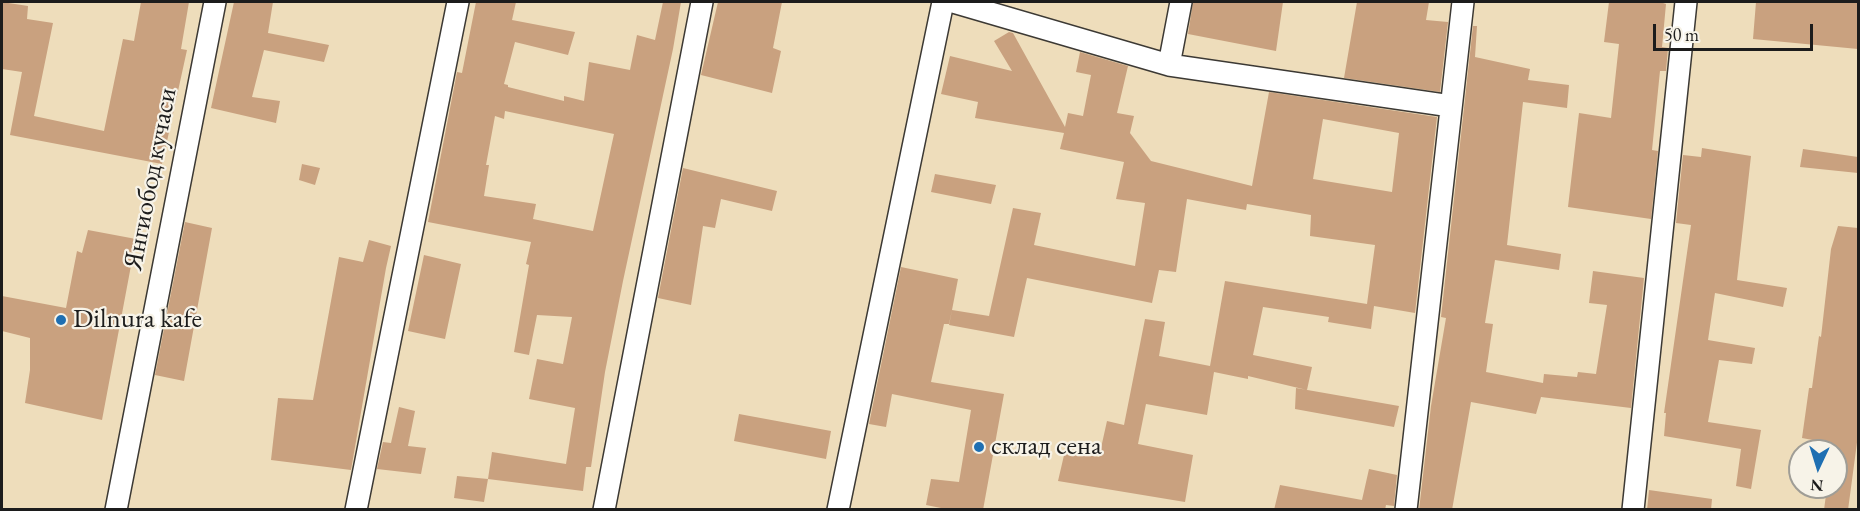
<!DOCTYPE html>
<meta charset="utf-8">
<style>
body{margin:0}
#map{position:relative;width:1860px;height:511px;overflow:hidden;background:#edb;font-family:"EB Garamond",serif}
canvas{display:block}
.frame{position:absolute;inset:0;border:3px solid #1c1c1c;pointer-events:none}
.north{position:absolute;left:1788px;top:439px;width:60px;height:60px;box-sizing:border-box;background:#f7f3e8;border:2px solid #9f9d96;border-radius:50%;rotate:184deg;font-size:16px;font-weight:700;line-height:24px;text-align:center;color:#1c1c1c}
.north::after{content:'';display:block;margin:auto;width:21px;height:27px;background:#1f6fb2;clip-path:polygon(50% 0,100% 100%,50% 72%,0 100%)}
.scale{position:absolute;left:1653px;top:24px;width:160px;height:27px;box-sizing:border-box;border:3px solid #1c1c1c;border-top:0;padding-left:8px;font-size:18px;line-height:21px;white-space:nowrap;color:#1c1c1c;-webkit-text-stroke:4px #f7f3e8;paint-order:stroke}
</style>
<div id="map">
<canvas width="1860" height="511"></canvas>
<div class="frame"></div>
<div class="north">N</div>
<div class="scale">50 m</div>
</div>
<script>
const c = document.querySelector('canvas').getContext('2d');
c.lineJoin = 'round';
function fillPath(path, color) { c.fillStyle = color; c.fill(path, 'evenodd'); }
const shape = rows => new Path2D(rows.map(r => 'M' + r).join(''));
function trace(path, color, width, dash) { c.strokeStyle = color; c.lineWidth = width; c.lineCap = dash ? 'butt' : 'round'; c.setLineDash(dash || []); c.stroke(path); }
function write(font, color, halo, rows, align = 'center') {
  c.font = font + ' "EB Garamond",serif'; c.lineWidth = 4.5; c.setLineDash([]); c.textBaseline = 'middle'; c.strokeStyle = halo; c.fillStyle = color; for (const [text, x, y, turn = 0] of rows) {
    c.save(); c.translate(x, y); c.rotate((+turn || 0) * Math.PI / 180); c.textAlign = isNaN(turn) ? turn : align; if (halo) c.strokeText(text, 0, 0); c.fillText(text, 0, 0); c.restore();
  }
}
fillPath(shape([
 [2,2,28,6,27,19,53,23,34,116,104,131,123,39,134,41,141,2,189,2,181,49,187,50,162,164,10,135,22,72,2,69],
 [234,2,273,2,268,33,329,45,324,62,264,50,252,97,280,101,276,123,211,108],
 [476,2,516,2,512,20,575,32,568,55,515,42,504,84,508,85,508,87,564,101,564,96,584,101,589,62,630,70,637,35,655,40,663,2,681,2,673,49,623,281,605,372,591,467,586,467,583,491,488,479,492,452,566,464,575,408,529,399,537,359,563,364,572,317,537,315,529,355,514,352,529,265,526,264,531,242,428,222,457,72,462,73],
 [505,111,614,134,593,231,533,219,536,204,484,196,489,165,486,165,495,116,504,119],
 [718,2,782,2,773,48,781,51,772,93,701,75],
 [1193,2,1283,2,1276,51,1188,34],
 [1357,2,1429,2,1426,20,1448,22,1440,92,1344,78],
 [1609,2,1660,2,1666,4,1662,47,1668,48,1666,71,1660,71,1652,150,1658,151,1651,219,1568,207,1579,113,1611,118,1619,44,1604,42],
 [1756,2,1858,2,1858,49,1753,39],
 [1473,26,1477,26,1475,57,1530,69,1528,80,1569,85,1567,108,1523,102,1507,245,1561,254,1559,270,1495,260,1485,323,1493,324,1486,372,1543,383,1544,374,1577,377,1578,372,1596,374,1607,305,1589,303,1593,271,1644,278,1631,408,1541,397,1536,414,1471,402,1452,510,1419,510,1431,406,1446,318,1441,317],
 [1009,32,1013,33,1065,127,1068,113,1083,116,1091,75,1076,72,1080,52,1128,66,1117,113,1134,116,1130,133,1151,161,1252,186,1269,92,1437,117,1415,313,1374,306,1371,329,1328,322,1329,317,1263,307,1253,355,1312,367,1307,390,1248,376,1248,379,1214,372,1207,415,1146,404,1138,444,1193,455,1185,502,1058,481,1065,451,1099,457,1107,421,1124,425,1145,319,1165,322,1159,356,1210,366,1225,281,1367,304,1375,245,1310,236,1311,215,1247,204,1246,210,1187,199,1176,272,1159,270,1152,303,1027,278,1014,337,949,325,952,310,949,324,944,324,931,382,1004,394,983,510,951,510,926,505,931,479,959,482,971,410,892,394,886,427,869,424,901,267,958,279,952,310,989,316,1013,208,1041,213,1034,245,1135,266,1145,203,1116,199,1124,162,1060,149,1064,133,975,118,978,102,941,94,950,56,1012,71,994,41],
 [1323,119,1399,133,1392,192,1313,179],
 [1702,148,1751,156,1737,280,1787,288,1783,307,1715,293,1708,340,1755,348,1752,364,1719,360,1708,422,1761,430,1751,489,1736,486,1741,449,1664,436,1666,413,1664,413,1691,225,1676,223,1683,155,1701,157],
 [1803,149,1858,157,1858,173,1800,167],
 [302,164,320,168,315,185,299,180],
 [683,168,777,191,772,211,721,199,715,228,703,226,691,305,658,298],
 [935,174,996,185,991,204,931,192],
 [185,222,212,228,184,381,155,375],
 [1838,226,1858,228,1858,435,1848,510,1824,510,1827,487,1836,487,1836,451,1832,451,1834,444,1802,438,1809,388,1812,388,1819,336,1821,337,1831,249],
 [88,230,136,239,102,420,25,403,30,370,30,338,2,331,2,296,66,308,77,251,82,253],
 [369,240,391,246,386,268,351,470,271,460,278,398,313,400,339,257,363,262],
 [424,255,461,264,445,339,408,331],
 [1296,388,1399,406,1394,427,1295,409],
 [399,407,415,411,408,446,426,448,421,474,377,469,383,442,391,443],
 [739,414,831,431,826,459,734,441],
 [1369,469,1397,475,1394,506,1386,505,1385,510,1274,510,1280,485,1362,500],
 [457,476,488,479,484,502,454,498],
 [1649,490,1712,499,1711,510,1647,510]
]), '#c9a17f');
const street = shape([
 [953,2,1169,65,1451,106],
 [1169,65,1181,2],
 [116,510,215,2],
 [356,510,458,2],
 [604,510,702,2],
 [838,510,943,2],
 [1406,510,1463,2],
 [1633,510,1686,2]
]);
trace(street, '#3c3934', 24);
trace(street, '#fff', 21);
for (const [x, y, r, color] of [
 [61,320,6,"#1f6fb2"],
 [979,447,6,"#1f6fb2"]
]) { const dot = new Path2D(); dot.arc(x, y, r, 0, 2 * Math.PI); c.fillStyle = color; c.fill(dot); trace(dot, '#f7f3e8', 2); }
write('27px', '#1c1c1c', '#f7f3e8', [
 ["Янгиобод кучаси",151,179,-79]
]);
write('27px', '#1c1c1c', '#f7f3e8', [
 ["Dilnura kafe",73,320],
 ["склад сена",991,447]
], 'left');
</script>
